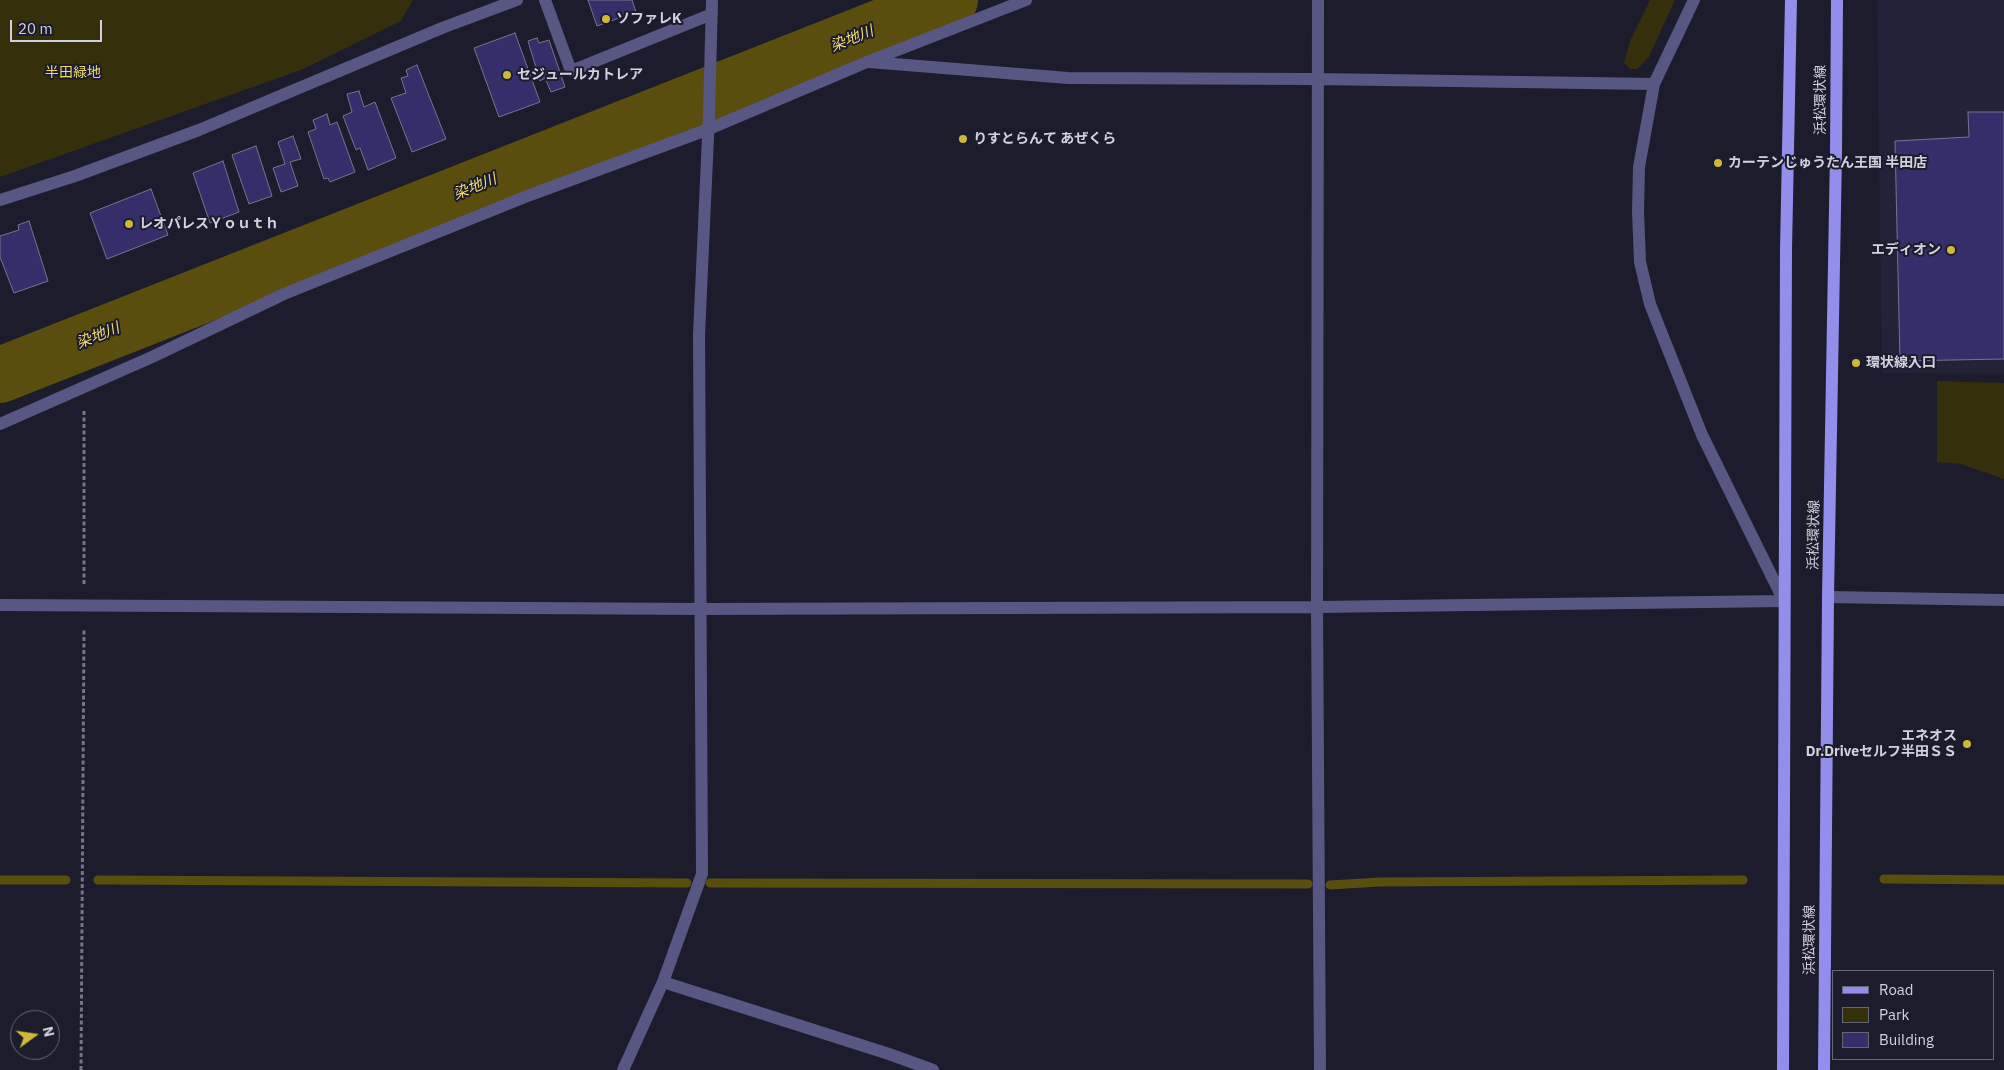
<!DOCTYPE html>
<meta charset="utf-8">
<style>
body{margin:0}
#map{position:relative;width:2004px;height:1070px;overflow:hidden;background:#1c1c2d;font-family:"IBM Plex Sans",sans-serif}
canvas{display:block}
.legend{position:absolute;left:1832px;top:970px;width:162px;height:90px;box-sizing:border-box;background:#1c1c2d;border:1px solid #656574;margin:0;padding:6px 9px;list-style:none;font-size:15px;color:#d2d2de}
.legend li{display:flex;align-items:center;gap:10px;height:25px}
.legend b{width:25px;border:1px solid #656574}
.north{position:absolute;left:10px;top:1010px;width:50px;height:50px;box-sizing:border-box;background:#1c1c2d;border:1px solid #656574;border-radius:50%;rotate:76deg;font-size:14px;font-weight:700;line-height:20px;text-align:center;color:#d2d2de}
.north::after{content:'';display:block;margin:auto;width:18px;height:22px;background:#cfb837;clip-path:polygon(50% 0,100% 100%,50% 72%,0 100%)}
.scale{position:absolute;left:10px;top:20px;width:92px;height:22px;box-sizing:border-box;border:2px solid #d2d2de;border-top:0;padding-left:6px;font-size:15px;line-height:18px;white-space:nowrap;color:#d2d2de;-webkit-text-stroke:4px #1c1c2d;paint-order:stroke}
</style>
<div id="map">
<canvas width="2004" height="1070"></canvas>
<ul class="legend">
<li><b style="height:6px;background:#938eec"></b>Road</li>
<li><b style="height:14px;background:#352f0b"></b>Park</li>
<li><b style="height:14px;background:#352e6a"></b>Building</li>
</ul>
<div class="north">N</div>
<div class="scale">20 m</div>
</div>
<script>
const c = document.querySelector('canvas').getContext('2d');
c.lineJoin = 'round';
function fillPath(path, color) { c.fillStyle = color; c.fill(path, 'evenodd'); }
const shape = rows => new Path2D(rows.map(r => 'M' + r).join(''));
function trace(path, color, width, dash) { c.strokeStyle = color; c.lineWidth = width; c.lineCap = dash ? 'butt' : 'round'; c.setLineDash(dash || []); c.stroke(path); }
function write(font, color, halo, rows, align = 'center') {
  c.font = font + ' "IBM Plex Sans","Noto Sans JP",sans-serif'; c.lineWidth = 4; c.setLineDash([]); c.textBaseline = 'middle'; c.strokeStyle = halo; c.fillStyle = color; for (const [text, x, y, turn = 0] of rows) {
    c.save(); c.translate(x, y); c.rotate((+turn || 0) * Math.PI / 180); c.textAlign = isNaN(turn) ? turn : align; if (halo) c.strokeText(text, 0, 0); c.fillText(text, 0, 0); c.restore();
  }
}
fillPath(shape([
 [1877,0,2004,0,2004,374,1882,373]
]), '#232239');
fillPath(shape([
 [0,0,413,0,401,21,301,70,0,177],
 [1650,0,1675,0,1649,57,1637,69,1630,69,1624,63,1630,41],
 [1937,381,2004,383,2004,479,1961,464,1937,462]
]), '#352f0b');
trace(shape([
 [1884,879,2004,880],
 [0,880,66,880],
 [98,880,687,883],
 [710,883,1308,884],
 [1330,885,1380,882,1743,880]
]), '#594e0d', 9);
trace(shape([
 [0,375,950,0]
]), '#594e0d', 56);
const building = shape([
 [588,0,632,0,636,12,597,26,588,0],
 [515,33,540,102,499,117,474,48,515,33],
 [537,38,539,43,549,40,565,87,551,92,545,78,540,81,528,41,537,38],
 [417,65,446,139,412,152,391,98,406,93,401,78,408,76,406,70,417,65],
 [359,91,364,107,375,102,396,158,368,170,360,148,356,150,343,116,352,112,347,94,359,91],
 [1968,112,2004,112,2004,359,1900,361,1895,141,1969,137,1968,112],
 [327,114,330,125,337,122,355,172,330,182,328,178,324,179,308,132,316,129,313,120,327,114],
 [293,136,301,159,290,162,298,186,281,192,273,168,285,164,278,142,293,136],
 [256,146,272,196,249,204,232,155,256,146],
 [223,161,239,212,210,223,193,173,223,161],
 [151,189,168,235,107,259,90,213,151,189],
 [29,221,48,281,14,293,0,257,0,236,19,230,18,225,29,221]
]);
fillPath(building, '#352e6a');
trace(building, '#75758b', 1);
trace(shape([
 [84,411,84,584],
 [81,1070,84,628]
]), '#747483', 3, [4, 2.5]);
trace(shape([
 [545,0,571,71,712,14],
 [1318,0,1317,607,1320,1070],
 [869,62,1068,78,1317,79,1654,84],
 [0,200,75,176,199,130,442,28,517,0],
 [0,424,152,357,284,294,530,195,709,129,867,62,1026,0],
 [1828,597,2004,600],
 [0,605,702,609,1317,607,1784,601,1702,435,1650,304,1640,262,1638,211,1639,167,1654,84,1694,0],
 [663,982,889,1054,933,1070],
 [623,1070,663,982,702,874,699,335,709,115,712,0]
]), '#585784', 12);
trace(shape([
 [1783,1070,1786,250,1791,0],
 [1824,1070,1828,597,1836,153,1837,0]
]), '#938eec', 12);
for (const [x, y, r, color] of [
 [606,19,5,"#cfb837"],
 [507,75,5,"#cfb837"],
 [963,139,5,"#cfb837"],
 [1718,163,5,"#cfb837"],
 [129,224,5,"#cfb837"],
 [1951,250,5,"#cfb837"],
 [1856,363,5,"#cfb837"],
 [1967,744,5,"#cfb837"]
]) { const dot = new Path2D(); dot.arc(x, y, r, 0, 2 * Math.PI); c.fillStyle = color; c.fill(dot); trace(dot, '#1c1c2d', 2); }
write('bold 14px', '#d2d2de', '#1c1c2d', [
 ["ソファレK",616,19],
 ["セジュールカトレア",517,75],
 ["りすとらんて あぜくら",973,139],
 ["カーテンじゅうたん王国 半田店",1728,163],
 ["レオパレスＹｏｕｔｈ",139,224],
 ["エディオン",1941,250,"right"],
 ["環状線入口",1866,363],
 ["エネオス",1957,736,"right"],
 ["Dr.Driveセルフ半田ＳＳ",1957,752,"right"]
], 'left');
write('14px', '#edd96c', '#1c1c2d', [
 ["半田緑地",73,73]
]);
write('14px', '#d2d2de', '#1c1c2d', [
 ["浜松環状線",1821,100,-90],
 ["浜松環状線",1814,535,-89],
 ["浜松環状線",1810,940,-90]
]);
write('italic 15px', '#f1dc6f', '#1c1c2d', [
 ["染地川",852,39,-22],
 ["染地川",475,187,-22],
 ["染地川",98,336,-22]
]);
</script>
